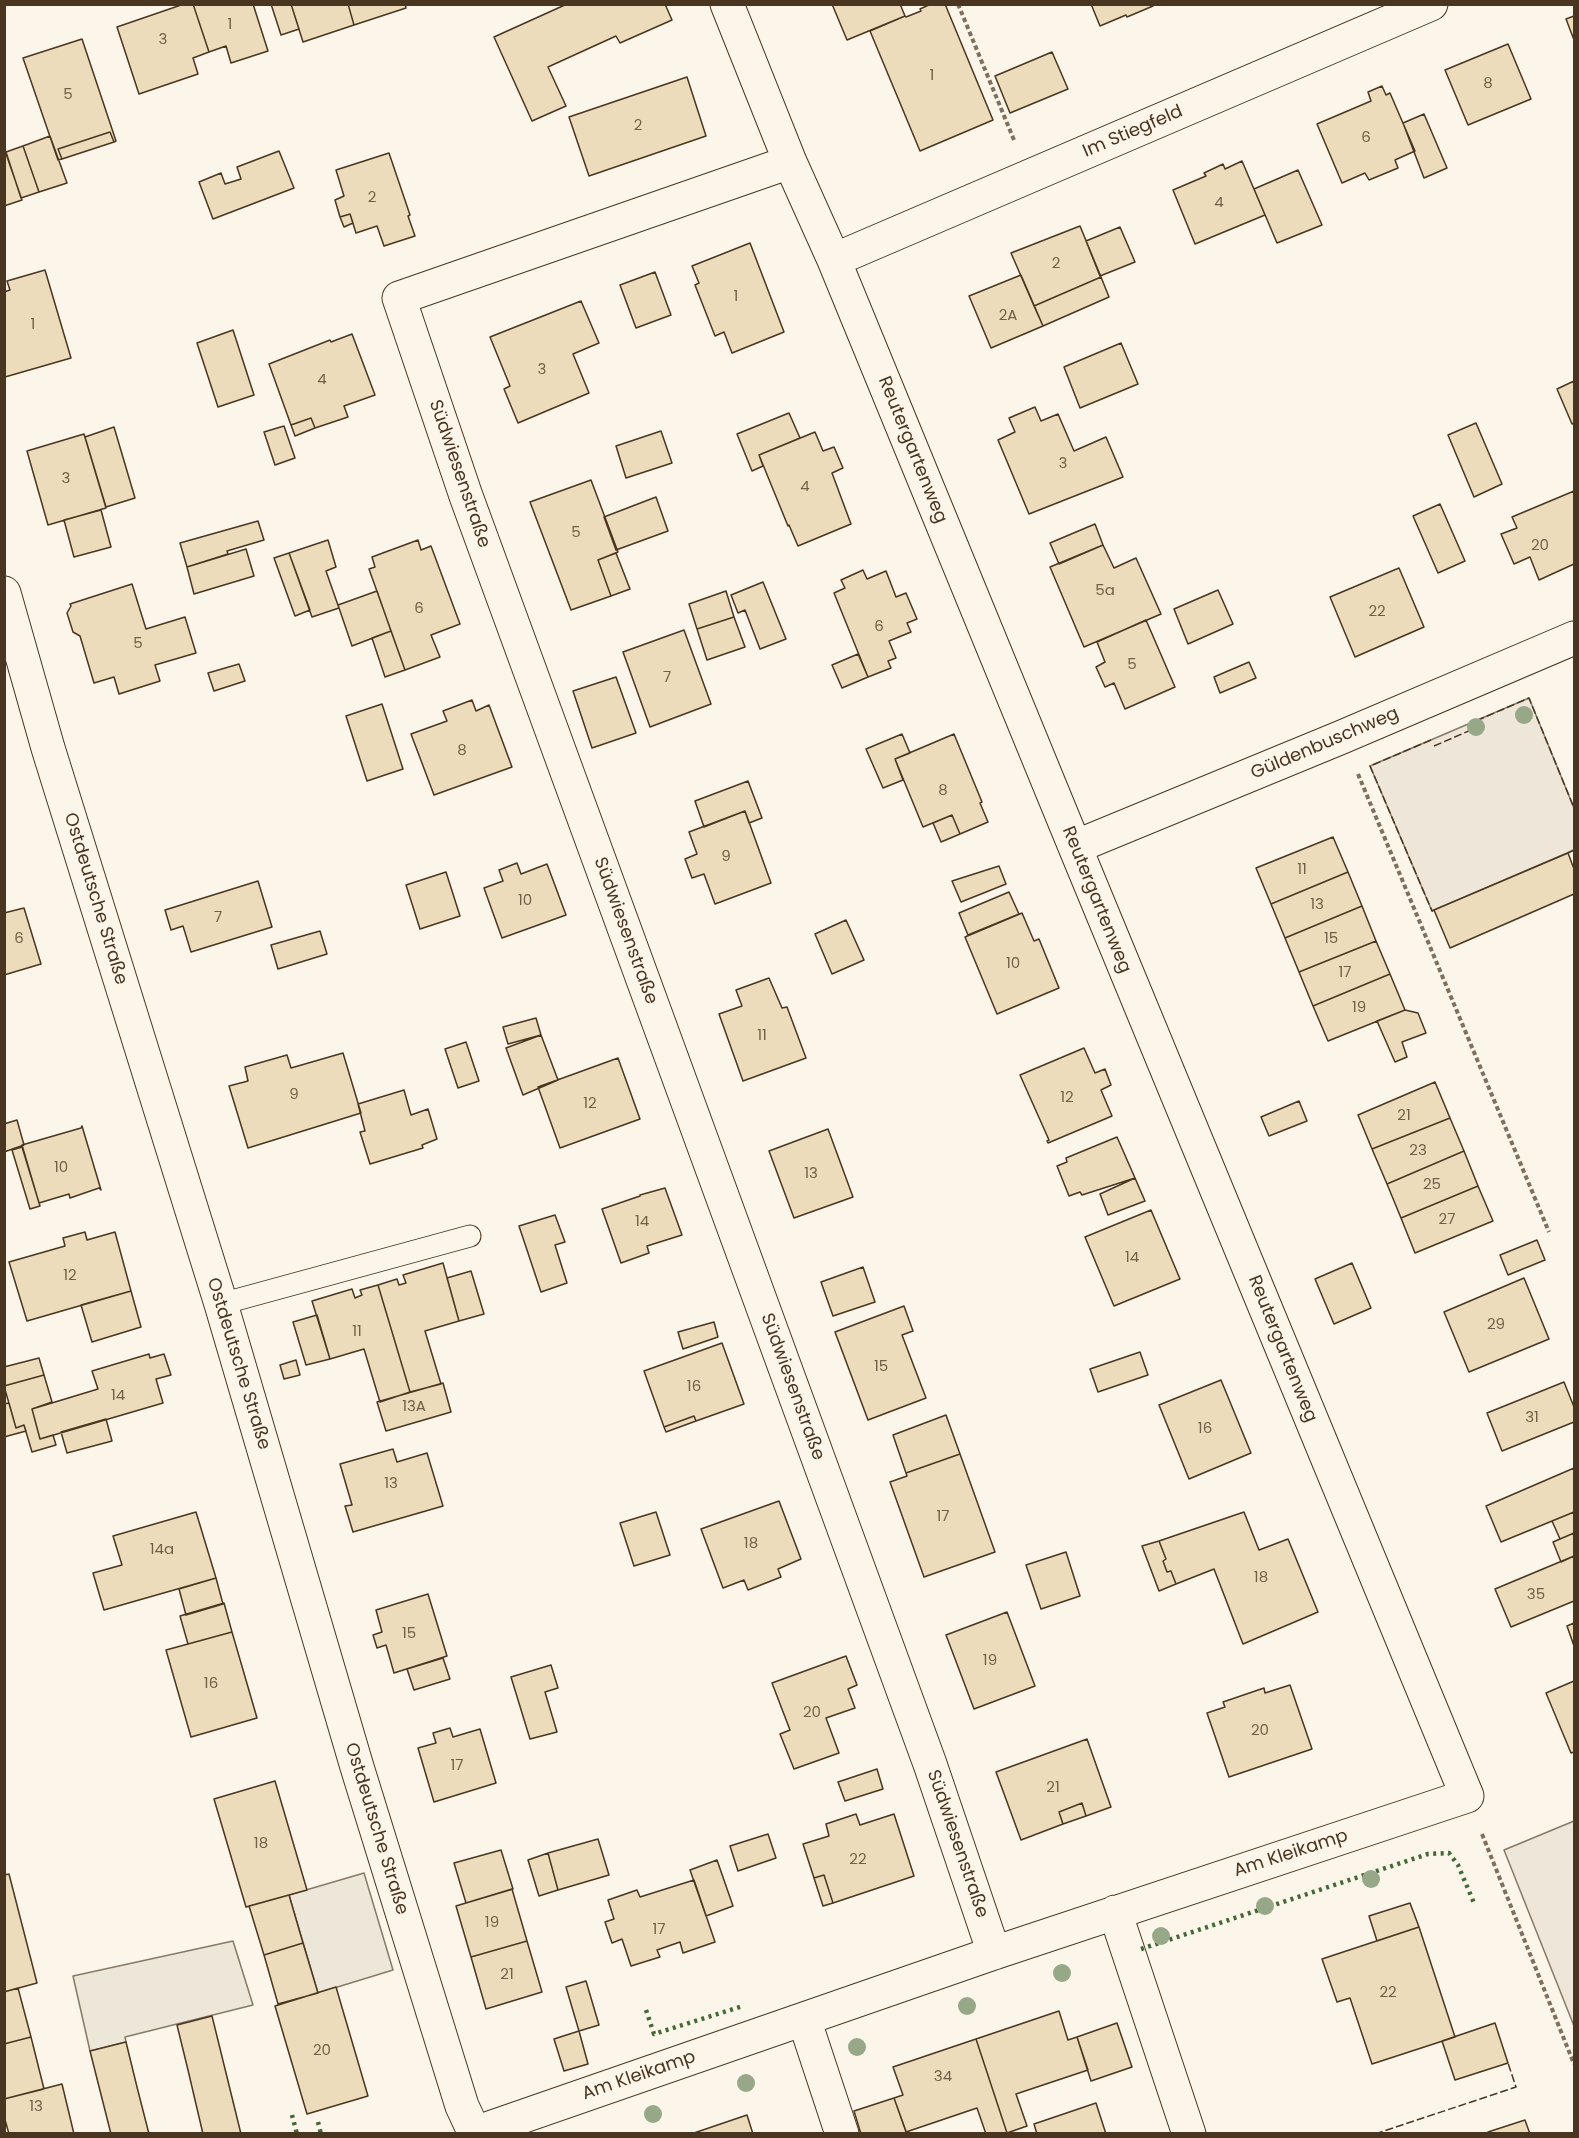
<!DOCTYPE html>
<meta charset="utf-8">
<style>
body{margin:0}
#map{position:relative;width:1579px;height:2138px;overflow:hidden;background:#fbf6e9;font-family:Poppins,sans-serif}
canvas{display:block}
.frame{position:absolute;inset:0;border:6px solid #4a3520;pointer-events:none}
</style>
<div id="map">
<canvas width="1579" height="2138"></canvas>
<div class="frame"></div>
</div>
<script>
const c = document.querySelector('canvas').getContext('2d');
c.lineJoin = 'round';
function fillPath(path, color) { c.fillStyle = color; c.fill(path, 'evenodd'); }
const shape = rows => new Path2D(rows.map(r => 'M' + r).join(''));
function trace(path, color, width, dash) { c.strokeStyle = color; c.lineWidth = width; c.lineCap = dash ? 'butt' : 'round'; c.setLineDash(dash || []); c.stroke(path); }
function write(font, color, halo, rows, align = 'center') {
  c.font = font + ' Poppins,sans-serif'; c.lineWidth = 4.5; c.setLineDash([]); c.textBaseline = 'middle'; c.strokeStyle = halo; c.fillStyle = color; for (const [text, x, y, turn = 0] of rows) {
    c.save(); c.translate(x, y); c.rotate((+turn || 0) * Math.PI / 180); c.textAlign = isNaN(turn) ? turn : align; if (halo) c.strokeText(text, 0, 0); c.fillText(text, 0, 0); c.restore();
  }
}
const green = shape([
 [1529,698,1574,808,1574,850,1432,911,1370,766,1529,698],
 [1574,1821,1574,2026,1504,1850,1574,1821]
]);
fillPath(green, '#ede6d9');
trace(green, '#887966', 1.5);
const parking = shape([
 [364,1873,393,1970,318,1993,289,1895,364,1873],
 [233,1941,253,2005,125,2037,126,2042,90,2051,73,1976,233,1941]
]);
fillPath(parking, '#ede7d9');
trace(parking, '#887966', 1.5);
const building = shape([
 [184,4,193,4,209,52,193,58,198,74,139,94,117,27,184,4],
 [193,4,253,4,268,51,231,63,226,46,209,52,193,4],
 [271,4,291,4,299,29,281,35,271,4],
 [291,4,348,4,354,25,303,42,291,4],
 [348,4,405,4,406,8,354,25,348,4],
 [567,4,665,4,672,20,620,43,616,36,548,67,566,106,532,121,494,37,567,4],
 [832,4,900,4,905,16,847,40,832,4],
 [931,4,945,4,993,120,920,151,870,31,905,16,906,17,921,11,920,9,931,4],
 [1091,4,1152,4,1153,6,1127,17,1126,15,1100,26,1091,4],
 [1574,16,1574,40,1566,19,1574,16],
 [82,39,116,141,114,142,110,132,58,149,62,159,58,160,23,58,82,39],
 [1508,44,1531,99,1468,125,1445,70,1508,44],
 [1052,52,1068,89,1010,113,995,76,1052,52],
 [687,77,706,136,589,176,569,117,687,77],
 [1382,86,1386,95,1390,93,1415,151,1395,160,1398,168,1369,180,1365,173,1342,183,1317,124,1371,101,1368,92,1382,86],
 [1424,114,1447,168,1424,178,1403,123,1424,114],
 [110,132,114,142,62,159,58,149,110,132],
 [50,136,67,183,39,192,23,146,50,136],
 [23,146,39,192,21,198,6,152,23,146],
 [4,148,22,200,4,206,4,148],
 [279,151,294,188,213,219,199,182,221,173,225,184,241,179,237,167,279,151],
 [389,153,410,215,408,216,415,236,384,246,377,226,356,233,350,214,340,217,335,200,344,196,336,170,389,153],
 [1242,161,1265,215,1195,244,1173,190,1206,176,1204,173,1223,164,1225,169,1242,161],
 [1298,170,1322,225,1277,243,1254,189,1298,170],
 [350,214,353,223,344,227,340,217,350,214],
 [1080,226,1101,277,1034,306,1011,253,1080,226],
 [1120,227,1135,262,1100,276,1086,241,1120,227],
 [750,243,784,332,732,353,724,332,715,336,695,285,699,283,692,266,750,243],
 [45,270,71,358,5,377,4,292,10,290,7,281,45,270],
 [655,272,671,315,636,328,620,285,655,272],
 [1021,275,1043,326,991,348,969,296,1021,275],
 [1101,277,1109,297,1043,326,1034,306,1101,277],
 [581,301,599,343,573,354,589,393,518,423,504,389,510,386,490,337,581,301],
 [233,330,254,395,218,407,197,343,233,330],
 [352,334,375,395,344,406,348,417,315,428,311,418,291,425,269,364,330,340,331,342,352,334],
 [1121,343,1138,384,1080,408,1064,367,1121,343],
 [1574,381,1574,423,1572,424,1557,389,1574,381],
 [1035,407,1041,421,1058,414,1074,451,1106,437,1123,477,1029,514,998,440,1015,432,1009,418,1035,407],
 [789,413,800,438,759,455,763,466,752,471,737,434,789,413],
 [311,418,315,428,295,436,291,425,311,418],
 [1476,423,1502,484,1474,497,1448,435,1476,423],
 [284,426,295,458,275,465,264,432,284,426],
 [114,427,135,498,106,507,85,437,114,427],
 [661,431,672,463,626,478,616,446,661,431],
 [815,432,823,451,834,447,843,468,832,473,851,524,798,546,789,525,788,526,759,455,815,432],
 [84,434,106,508,48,525,27,451,84,434],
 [591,480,618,552,598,560,611,596,571,610,530,502,591,480],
 [1574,491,1574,564,1539,580,1530,557,1514,564,1501,534,1517,528,1512,517,1574,491],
 [656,497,668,531,616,550,604,517,656,497],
 [1440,504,1465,561,1438,573,1413,516,1440,504],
 [101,510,111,547,74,557,64,520,101,510],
 [258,521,264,540,227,551,228,554,187,567,180,543,258,521],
 [1095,524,1103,545,1059,564,1050,543,1095,524],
 [328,540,336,567,326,571,339,608,312,617,289,553,328,540],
 [418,540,421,550,431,546,460,624,431,635,440,657,405,670,369,569,375,567,372,557,418,540],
 [1103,545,1114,568,1136,558,1161,614,1084,647,1050,567,1103,545],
 [246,549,254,576,194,594,187,567,246,549],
 [289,553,310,610,295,616,274,558,289,553],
 [616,553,630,589,611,596,598,560,616,553],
 [1399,568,1424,627,1355,657,1330,597,1399,568],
 [863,570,867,579,886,571,896,597,906,593,917,619,907,623,911,632,889,641,896,658,888,661,891,668,868,677,834,593,845,588,841,580,863,570],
 [763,582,786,639,760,649,745,610,738,613,731,595,763,582],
 [132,584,146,629,185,617,196,653,155,665,160,681,119,694,114,677,94,683,80,636,73,632,67,613,71,606,70,604,132,584],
 [1218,590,1233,624,1188,644,1174,609,1218,590],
 [377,591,391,631,352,646,338,605,377,591],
 [726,591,734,617,697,629,689,604,726,591],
 [734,617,745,647,707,660,697,629,734,617],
 [1146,620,1175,687,1125,709,1114,683,1105,687,1096,667,1105,662,1097,642,1146,620],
 [684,630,711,704,650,727,623,652,684,630],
 [391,631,405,670,385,677,372,638,391,631],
 [858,654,868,677,842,688,832,665,858,654],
 [1249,662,1256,678,1220,693,1214,677,1249,662],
 [239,664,245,681,214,691,208,673,239,664],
 [616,677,636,733,592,748,573,691,616,677],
 [472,700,476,711,489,705,512,767,434,795,411,734,447,721,443,711,472,700],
 [382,704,403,769,367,781,346,716,382,704],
 [902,734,910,753,895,759,903,780,883,788,866,749,902,734],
 [954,734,982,802,980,803,988,822,960,834,952,815,923,827,895,759,954,734],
 [748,781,762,818,749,823,745,811,704,827,695,801,748,781],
 [745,811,771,883,715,904,704,874,692,878,685,859,697,854,689,832,745,811],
 [952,815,960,834,941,842,933,823,952,815],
 [1333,837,1348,872,1271,904,1256,868,1333,837],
 [1568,853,1574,869,1574,894,1450,948,1434,910,1568,853],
 [517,863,521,874,547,864,566,915,502,938,484,888,503,881,499,870,517,863],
 [999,866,1006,884,961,902,952,881,999,866],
 [446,872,460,916,420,929,406,885,446,872],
 [1348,872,1362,906,1285,938,1271,904,1348,872],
 [258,881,272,927,191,952,183,926,171,930,165,910,258,881],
 [1009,892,1019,914,968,935,959,913,1009,892],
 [1362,906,1376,941,1299,972,1285,938,1362,906],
 [24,908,41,964,4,975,4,913,24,908],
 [1022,913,1034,941,1039,939,1059,988,997,1014,965,937,1022,913],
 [846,920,864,960,832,974,815,934,846,920],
 [320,931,327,954,278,969,271,945,320,931],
 [1376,941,1390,974,1313,1006,1299,972,1376,941],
 [1390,974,1405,1010,1328,1041,1313,1006,1390,974],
 [769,978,782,1008,787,1007,806,1058,743,1081,719,1014,742,1006,736,990,769,978],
 [1405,1010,1418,1013,1426,1033,1402,1042,1407,1057,1395,1062,1377,1021,1405,1010],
 [536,1018,541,1035,508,1044,503,1027,536,1018],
 [541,1035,558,1080,523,1095,506,1048,541,1035],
 [466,1042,479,1081,458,1088,445,1049,466,1042],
 [1084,1048,1095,1073,1105,1069,1111,1085,1101,1090,1112,1116,1048,1143,1047,1141,1049,1140,1020,1075,1084,1048],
 [343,1053,361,1113,248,1148,229,1086,248,1081,245,1067,287,1055,291,1068,343,1053],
 [618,1058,640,1119,560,1148,538,1087,618,1058],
 [1435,1082,1450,1118,1372,1149,1358,1115,1435,1082],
 [404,1090,411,1115,428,1109,437,1139,422,1145,423,1148,370,1164,360,1132,365,1131,358,1104,404,1090],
 [1299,1101,1307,1121,1269,1136,1261,1117,1299,1101],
 [1450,1118,1464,1151,1387,1184,1372,1149,1450,1118],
 [17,1120,24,1145,4,1152,4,1124,17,1120],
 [82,1126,101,1190,99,1188,70,1198,69,1194,39,1203,22,1145,81,1128,82,1126],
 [828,1129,853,1197,794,1218,769,1151,828,1129],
 [1117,1137,1135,1178,1082,1195,1080,1192,1069,1196,1057,1166,1067,1162,1066,1158,1117,1137],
 [22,1147,40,1206,30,1209,12,1150,22,1147],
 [1464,1151,1478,1186,1401,1218,1387,1184,1464,1151],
 [1135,1178,1145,1201,1108,1215,1100,1194,1135,1178],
 [1478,1186,1493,1221,1415,1253,1401,1218,1478,1186],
 [665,1188,682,1235,647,1246,649,1253,621,1263,602,1209,640,1196,640,1195,665,1188],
 [1151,1210,1180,1279,1114,1306,1085,1237,1151,1210],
 [555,1215,565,1242,555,1245,567,1283,541,1292,519,1226,555,1215],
 [85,1232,87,1240,115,1232,131,1291,27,1321,9,1262,65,1246,63,1238,85,1232],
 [1537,1240,1545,1260,1508,1275,1500,1255,1537,1240],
 [443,1263,459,1321,425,1331,441,1384,410,1392,378,1285,397,1279,399,1285,406,1283,403,1275,443,1263],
 [1352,1263,1371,1308,1334,1324,1315,1279,1352,1263],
 [863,1267,875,1302,833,1316,821,1282,863,1267],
 [471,1271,484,1314,459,1321,447,1278,471,1271],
 [1524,1278,1549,1339,1469,1372,1444,1312,1524,1278],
 [378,1285,410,1392,380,1402,364,1349,330,1359,312,1301,352,1289,355,1298,362,1295,360,1290,378,1285],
 [131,1291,141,1327,92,1342,81,1305,131,1291],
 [904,1306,913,1331,902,1335,926,1398,868,1420,835,1332,904,1306],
 [317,1315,330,1359,306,1365,293,1322,317,1315],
 [714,1322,718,1337,683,1349,678,1332,714,1322],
 [722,1343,744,1404,696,1421,694,1416,664,1427,644,1371,722,1343],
 [1140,1352,1148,1375,1098,1392,1090,1369,1140,1352],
 [149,1354,150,1358,164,1354,171,1375,156,1379,163,1403,40,1439,32,1409,98,1389,92,1371,149,1354],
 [39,1358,44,1375,4,1386,4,1367,39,1358],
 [296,1360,300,1375,284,1379,280,1365,296,1360],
 [44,1375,52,1402,32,1409,40,1439,53,1435,56,1445,32,1452,24,1425,16,1428,4,1386,44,1375],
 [1221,1380,1251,1453,1189,1479,1159,1405,1221,1380],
 [1564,1382,1574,1407,1574,1422,1502,1451,1487,1413,1564,1382],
 [443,1383,451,1412,386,1431,377,1402,443,1383],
 [9,1403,16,1428,24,1425,26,1431,4,1437,4,1404,9,1403],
 [946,1415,960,1454,906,1473,893,1435,946,1415],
 [694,1416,696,1421,666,1432,664,1427,694,1416],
 [106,1419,112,1441,67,1453,61,1432,106,1419],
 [393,1449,397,1462,427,1453,443,1506,353,1532,345,1506,352,1505,340,1464,393,1449],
 [960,1454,995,1552,924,1577,890,1482,907,1476,906,1473,960,1454],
 [1574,1468,1574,1512,1501,1542,1486,1506,1574,1468],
 [779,1501,801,1559,778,1569,781,1577,748,1590,744,1580,723,1588,701,1529,779,1501],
 [196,1512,216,1578,104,1610,93,1573,122,1565,113,1536,196,1512],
 [656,1512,670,1555,634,1566,620,1523,656,1512],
 [1244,1512,1259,1550,1288,1539,1318,1612,1243,1644,1214,1569,1176,1584,1171,1571,1167,1572,1163,1561,1166,1559,1159,1541,1244,1512],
 [1574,1512,1574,1533,1560,1539,1552,1521,1574,1512],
 [1574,1533,1574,1556,1561,1562,1553,1542,1574,1533],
 [1159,1541,1166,1559,1163,1561,1167,1572,1171,1571,1176,1584,1159,1591,1142,1546,1159,1541],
 [1066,1552,1080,1596,1041,1609,1026,1565,1066,1552],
 [1574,1556,1574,1601,1511,1627,1495,1589,1574,1556],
 [216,1578,223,1604,186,1615,179,1589,216,1578],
 [428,1594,447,1656,394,1673,386,1645,377,1648,373,1635,382,1632,376,1610,428,1594],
 [224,1603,232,1632,188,1644,180,1616,224,1603],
 [1007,1612,1035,1686,974,1709,946,1635,1007,1612],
 [1574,1623,1574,1646,1567,1626,1574,1623],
 [232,1632,257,1718,191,1737,166,1650,232,1632],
 [846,1656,857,1685,848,1689,855,1708,826,1718,839,1753,794,1769,780,1734,790,1730,772,1683,846,1656],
 [443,1658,450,1679,414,1690,407,1669,443,1658],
 [551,1665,558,1688,545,1692,557,1732,530,1739,511,1677,551,1665],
 [1574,1681,1574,1752,1571,1753,1546,1693,1574,1681],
 [1290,1685,1312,1749,1229,1777,1207,1713,1225,1707,1223,1702,1264,1688,1265,1693,1290,1685],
 [450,1728,453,1737,480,1729,496,1783,434,1802,418,1748,436,1743,433,1733,450,1728],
 [1087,1739,1111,1807,1086,1816,1082,1803,1059,1812,1063,1824,1021,1840,996,1772,1087,1739],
 [877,1769,883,1789,845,1801,838,1782,877,1769],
 [275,1781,307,1890,246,1907,214,1799,275,1781],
 [1082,1803,1086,1816,1063,1824,1059,1812,1082,1803],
 [856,1814,860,1825,894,1814,914,1876,833,1903,824,1875,814,1878,803,1844,829,1836,826,1824,856,1814],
 [768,1834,776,1858,738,1871,730,1846,768,1834],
 [598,1839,609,1875,558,1890,548,1853,598,1839],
 [501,1850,513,1889,466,1903,454,1863,501,1850],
 [548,1853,558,1890,539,1896,528,1860,548,1853],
 [717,1860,733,1906,706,1916,690,1870,717,1860],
 [9,1874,37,1983,4,1992,4,1875,9,1874],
 [824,1875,833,1903,823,1906,814,1878,824,1875],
 [694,1880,715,1942,683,1953,680,1942,657,1950,660,1957,631,1966,622,1939,612,1943,605,1922,614,1919,608,1900,637,1890,640,1897,694,1880],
 [512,1889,527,1941,471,1957,456,1906,512,1889],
 [289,1895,303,1943,264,1955,249,1906,289,1895],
 [1410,1903,1419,1927,1377,1941,1369,1916,1410,1903],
 [1419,1927,1455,2037,1372,2064,1350,1998,1337,2002,1322,1959,1419,1927],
 [527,1941,542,1992,486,2009,471,1957,527,1941],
 [303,1943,318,1993,278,2004,264,1955,303,1943],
 [586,1981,599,2025,579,2031,566,1987,586,1981],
 [336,1987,368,2096,307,2114,275,2006,336,1987],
 [18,1988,31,2037,4,2044,4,1992,18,1988],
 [1059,2011,1068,2040,1077,2037,1088,2070,1016,2094,1027,2126,1007,2133,976,2039,1059,2011],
 [212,2016,241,2134,203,2134,188,2070,177,2025,212,2016],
 [1117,2023,1132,2067,1091,2081,1077,2037,1117,2023],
 [1495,2023,1508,2063,1455,2080,1442,2041,1495,2023],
 [579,2031,588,2064,564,2071,554,2039,579,2031],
 [31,2037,44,2089,4,2099,4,2044,31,2037],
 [976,2039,1007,2133,986,2134,977,2108,906,2132,894,2098,903,2095,893,2067,976,2039],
 [126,2042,137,2087,149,2134,111,2134,90,2051,126,2042],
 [62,2084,74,2134,9,2134,4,2116,4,2099,62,2084],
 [894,2098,907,2134,861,2134,854,2111,894,2098],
 [1096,2103,1106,2134,1037,2134,1034,2124,1096,2103],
 [747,2115,753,2134,691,2134,747,2115],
 [1525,2120,1530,2134,1489,2134,1488,2132,1525,2120]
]);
fillPath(building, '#ecdcbc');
trace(building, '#4a3520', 1.5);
const service = shape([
 [221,1304,470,1236]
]);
const minor = shape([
 [790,162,399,298,466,496,930,1764,994,1953],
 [834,260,1431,4],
 [4,593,48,748,221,1304,357,1767,462,2106,475,2134],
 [1075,847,1342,737,1574,638],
 [1115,1912,1189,2134],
 [804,2019,842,2134],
 [472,2134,994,1953,1467,1796,1075,847,834,260,790,162,727,4]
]);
trace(service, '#4a3520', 23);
trace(minor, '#4a3520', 35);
trace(shape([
 [958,4,1014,140],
 [1358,774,1549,1232],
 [1482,1834,1574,2064]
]), '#7f6f5c', 4, [4.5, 3]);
trace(service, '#fbf6e9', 21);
trace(minor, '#fbf6e9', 33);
trace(shape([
 [1141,1949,1428,1854,1449,1853,1458,1865,1474,1903],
 [646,2010,654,2034,743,2006],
 [292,2115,297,2134],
 [318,2122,321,2134]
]), '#436837', 4.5, [3, 4.5]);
trace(shape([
 [1431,740,1370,766,1432,911,1434,910],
 [1434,746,1471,730,1469,724,1529,698,1574,808],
 [1568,853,1574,850],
 [1375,2134,1516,2087,1508,2063]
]), '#4a3520', 1.5, [8, 3]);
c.fillStyle = '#96a887';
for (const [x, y] of [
 [1524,715],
 [1476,727],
 [1371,1879],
 [1265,1906],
 [1161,1936],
 [1062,1973],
 [967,2006],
 [857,2047],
 [746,2083],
 [653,2114]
]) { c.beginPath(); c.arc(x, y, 9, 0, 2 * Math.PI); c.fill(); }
write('15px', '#725f47', null, [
 ["1",230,25],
 ["3",163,40],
 ["1",932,76],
 ["8",1488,84],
 ["5",68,95],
 ["2",638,126],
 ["6",1366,138],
 ["2",372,198],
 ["4",1219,203],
 ["2",1056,264],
 ["1",736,297],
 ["2A",1008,316],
 ["1",33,325],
 ["3",542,370],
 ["4",322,380],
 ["3",1063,464],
 ["3",66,479],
 ["4",805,487],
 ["5",576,533],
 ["20",1540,546],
 ["5a",1105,591],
 ["6",419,609],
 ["22",1377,612],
 ["6",879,627],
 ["5",138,644],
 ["5",1132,665],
 ["7",667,678],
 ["8",462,751],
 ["8",943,791],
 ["9",726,857],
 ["11",1302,870],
 ["10",525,901],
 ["13",1317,905],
 ["7",218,918],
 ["6",19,939],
 ["15",1331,939],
 ["10",1013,964],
 ["17",1345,973],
 ["19",1359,1008],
 ["11",762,1036],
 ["9",294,1095],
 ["12",1067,1098],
 ["12",590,1104],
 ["21",1404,1116],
 ["23",1418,1151],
 ["10",61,1168],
 ["13",811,1174],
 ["25",1432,1185],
 ["27",1447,1220],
 ["14",642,1222],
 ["14",1132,1258],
 ["12",70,1276],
 ["29",1496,1325],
 ["11",357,1332],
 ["15",881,1367],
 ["16",694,1387],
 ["14",118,1396],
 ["13A",414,1407],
 ["31",1532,1418],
 ["16",1205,1429],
 ["13",391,1484],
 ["17",943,1517],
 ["18",751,1544],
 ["14a",162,1550],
 ["18",1261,1578],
 ["35",1536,1595],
 ["15",409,1634],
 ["19",990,1661],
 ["16",211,1684],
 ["20",812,1713],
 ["20",1260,1731],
 ["17",457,1766],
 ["21",1053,1788],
 ["18",261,1844],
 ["22",858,1860],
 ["19",492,1923],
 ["17",659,1930],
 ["21",507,1975],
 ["22",1388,1993],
 ["20",322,2051],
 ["34",943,2077],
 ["13",36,2107]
]);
write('18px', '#4a3520', '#fbf6e9', [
 ["Im Stiegfeld",1133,132,-23],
 ["Reutergartenweg",912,450,68],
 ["Südwiesenstraße",459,474,71],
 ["Güldenbuschweg",1325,744,-23],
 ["Ostdeutsche Straße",95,899,73],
 ["Reutergartenweg",1096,900,68],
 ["Südwiesenstraße",625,931,70],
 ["Reutergartenweg",1282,1349,68],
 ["Ostdeutsche Straße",238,1364,73],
 ["Südwiesenstraße",792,1387,70],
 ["Ostdeutsche Straße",376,1829,73],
 ["Südwiesenstraße",957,1844,71],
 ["Am Kleikamp",1291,1854,-18],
 ["Am Kleikamp",639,2076,-19]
]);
</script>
